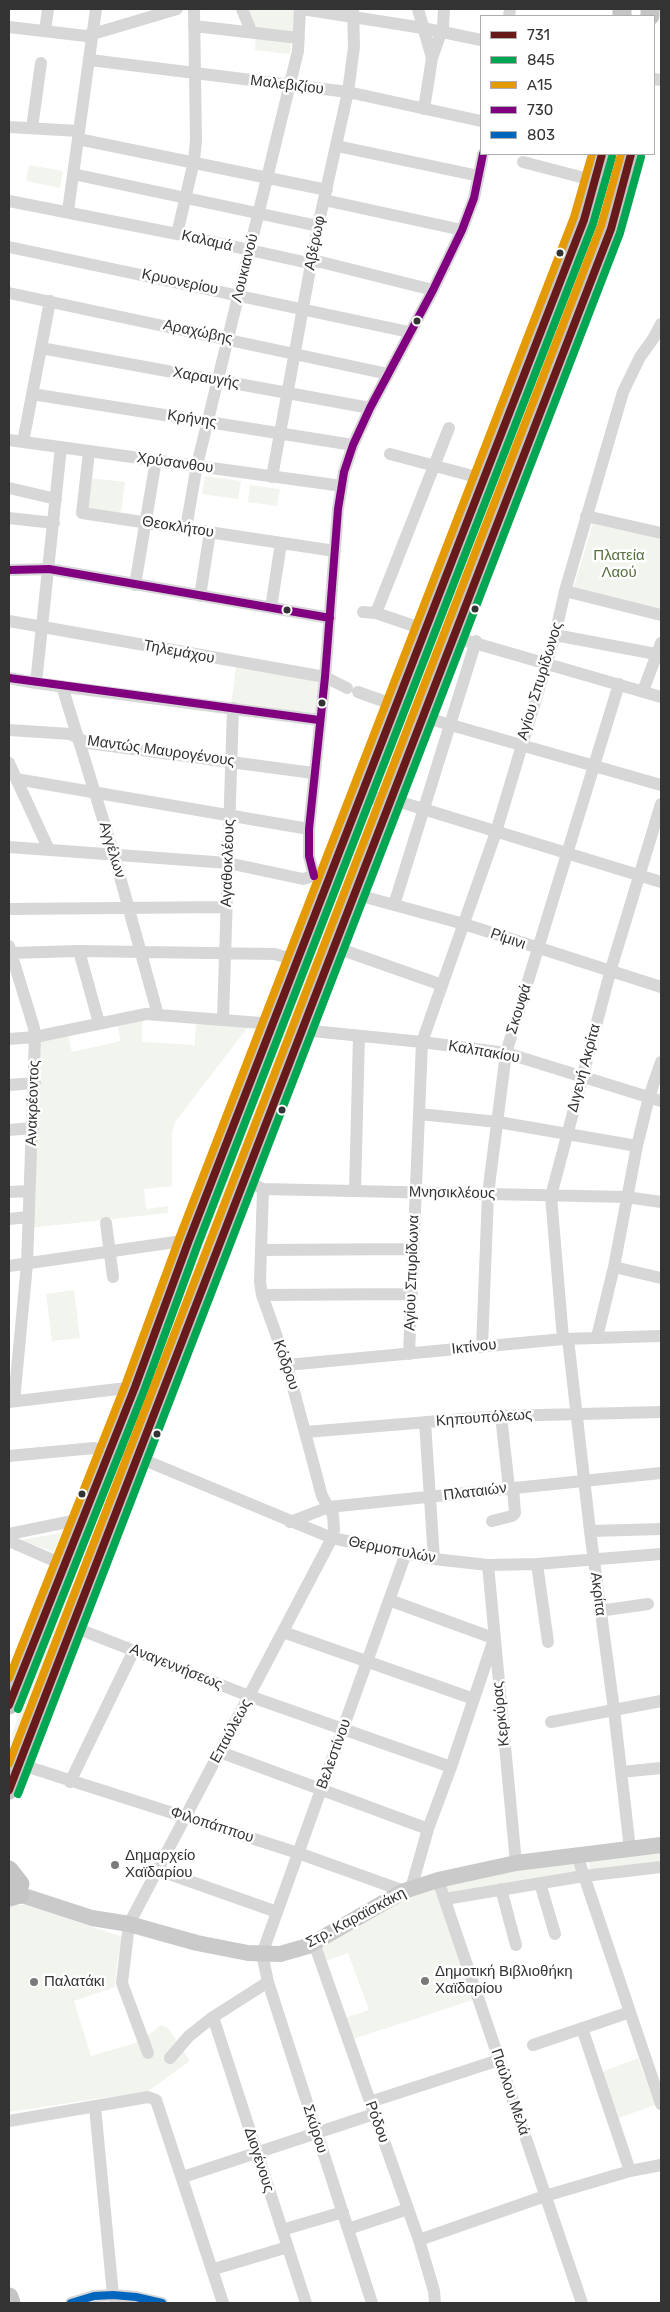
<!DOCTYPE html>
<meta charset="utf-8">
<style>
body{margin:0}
#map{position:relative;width:670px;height:2312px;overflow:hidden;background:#fff;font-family:Rubik,sans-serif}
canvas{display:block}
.frame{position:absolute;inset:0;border:10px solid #333;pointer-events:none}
.legend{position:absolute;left:480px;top:15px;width:175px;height:140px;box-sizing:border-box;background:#fff;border:1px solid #adadad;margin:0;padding:6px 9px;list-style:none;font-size:15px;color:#333}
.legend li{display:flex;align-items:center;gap:10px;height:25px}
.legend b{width:25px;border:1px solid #adadad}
</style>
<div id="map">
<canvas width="670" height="2312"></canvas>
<div class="frame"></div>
<ul class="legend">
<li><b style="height:6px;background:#681a1a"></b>731</li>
<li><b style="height:6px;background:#00a651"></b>845</li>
<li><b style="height:6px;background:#e39a05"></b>Α15</li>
<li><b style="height:6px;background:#800080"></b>730</li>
<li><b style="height:6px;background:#0065bd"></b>803</li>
</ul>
</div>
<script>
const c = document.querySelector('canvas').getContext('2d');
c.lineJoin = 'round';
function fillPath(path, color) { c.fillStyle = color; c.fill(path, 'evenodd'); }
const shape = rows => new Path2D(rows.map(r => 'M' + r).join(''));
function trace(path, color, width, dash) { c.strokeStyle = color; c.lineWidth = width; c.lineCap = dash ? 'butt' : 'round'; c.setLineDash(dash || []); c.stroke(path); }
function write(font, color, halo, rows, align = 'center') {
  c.font = font + ' Rubik,sans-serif'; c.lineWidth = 5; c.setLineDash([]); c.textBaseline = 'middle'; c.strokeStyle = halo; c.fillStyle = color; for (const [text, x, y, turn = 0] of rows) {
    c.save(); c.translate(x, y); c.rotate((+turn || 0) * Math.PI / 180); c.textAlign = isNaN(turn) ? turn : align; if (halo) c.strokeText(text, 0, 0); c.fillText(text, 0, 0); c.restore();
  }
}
fillPath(shape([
 [248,9,295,9,294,31,255,29],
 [256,37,291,41,290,54,255,50],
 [29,165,63,171,60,188,26,181],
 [593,224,601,227,384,791,374,795],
 [205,476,241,481,238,499,202,494],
 [91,478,125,482,121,513,88,509],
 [250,485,280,489,277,506,248,502],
 [593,524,661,538,661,609,573,589],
 [236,668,319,679,315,714,231,704],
 [380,802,142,1419,138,1418,176,1319,182,1293,370,805],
 [142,1019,142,1042,195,1045,196,1023,248,1027,175,1122,172,1134,172,1186,144,1189,146,1209,168,1206,168,1213,29,1228,36,1042,68,1035,72,1052,121,1041,117,1024],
 [74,1290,80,1338,52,1341,46,1294],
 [108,1485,110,1486,71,1587,72,1597,9,1762,9,1745,15,1726],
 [61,1533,54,1552,21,1540],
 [661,1848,661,1864,590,1872,589,1860],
 [574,1858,579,1874,448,1895,442,1881],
 [436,1886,476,1999,353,2039,345,2018,369,2010,348,1953,325,1961,320,1947,397,1898],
 [9,1905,26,1905,123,1937,117,1964,115,1987,74,2001,91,2056,139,2042,161,2025,168,2028,190,2061,148,2091,9,2112],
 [638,2058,655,2105,616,2119,599,2073]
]), '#f1f5ed');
trace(shape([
 [242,9,251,31],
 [302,9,423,28,481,40],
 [418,9,432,58],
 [509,16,510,9],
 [194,26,299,38],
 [9,27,86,36,177,9],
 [45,31,48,9],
 [90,60,348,92,481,121],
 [654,79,661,80],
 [424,109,432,58,443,27,444,9],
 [9,127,79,131],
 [32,128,41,63],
 [78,139,327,190],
 [337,146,479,176],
 [523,162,596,181],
 [73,174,318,226],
 [324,200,462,230],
 [9,201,177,234,304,262,321,262,433,290],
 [68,211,96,9],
 [177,234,194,161,196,140,194,9],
 [9,247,409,332],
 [9,293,388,374],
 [41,348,370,408],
 [32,394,353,445],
 [9,440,342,486],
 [23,442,50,301],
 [89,452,82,513,335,551],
 [390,454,484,479],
 [272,477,318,226,348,92,354,47,353,9],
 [9,488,56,499],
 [586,516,661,533],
 [9,518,54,523],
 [186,528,197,465,298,51,300,9],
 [9,570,49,569,330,618],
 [135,585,156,460],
 [565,591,661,615],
 [200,596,210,532],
 [271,608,281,543],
 [363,612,376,613,426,630],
 [376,613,449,428],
 [9,621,325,677,347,688],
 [555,635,661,655],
 [454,637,661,697],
 [9,678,36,683,319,720],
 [36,683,61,447],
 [62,686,114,855,158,1015],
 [643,691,661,643],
 [358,692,397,706],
 [423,717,661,785],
 [9,730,70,734,88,743,313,773],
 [9,763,49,850],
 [16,779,309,829],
 [360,801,384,797,661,882],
 [9,847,228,863,303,879,314,876],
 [314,876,309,856,309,829,325,677,338,509,344,472,353,445,370,408,433,290,462,230,474,198,483,154],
 [354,894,464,924,661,987],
 [394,905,476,641],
 [9,909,227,907],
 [9,946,34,1028,35,1037,27,1264,14,1401],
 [334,947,442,985],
 [79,951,99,1023],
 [11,953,79,951,275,954,298,961],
 [223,1019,233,708],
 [302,1030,422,1042,506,1053,661,1101],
 [9,1039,35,1037,146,1014,274,1024],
 [9,1085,35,1083],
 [419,1114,498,1122,637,1146],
 [9,1130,33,1128],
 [255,1185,263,1189,626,1197,661,1202],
 [355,1191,359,1036],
 [9,1192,29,1191],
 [9,1219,28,1217],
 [106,1223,113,1277],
 [261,1250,413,1249],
 [9,1266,189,1240],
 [614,1267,661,1278],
 [262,1295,412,1294],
 [597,1337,614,1267,637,1146,649,1097,661,1062],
 [563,1339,551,1196,611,969,661,804],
 [568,1339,590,1531,614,1710,630,1849],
 [482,1347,488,1194,506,1053,619,684],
 [409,1354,422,1042,496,832,555,635,565,591,623,392,640,357,653,339,661,324],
 [287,1365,563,1339,661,1336],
 [9,1402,135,1387],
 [501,1416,509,1488],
 [425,1422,434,1559],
 [306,1432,501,1416,661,1412],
 [9,1456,94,1448,137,1457,332,1538,434,1559,488,1565,537,1564,661,1554],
 [492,1521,512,1516,515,1513,513,1488],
 [290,1522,329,1507,661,1473],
 [590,1531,661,1529],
 [9,1534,82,1519],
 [9,1541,64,1565],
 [537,1564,548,1642],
 [488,1565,516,1863],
 [389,1600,493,1638],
 [599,1611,648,1604],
 [71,1626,249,1696,451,1767],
 [283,1632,474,1699],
 [551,1722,661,1701],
 [220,1752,428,1829],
 [19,1764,298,1853,404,1891],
 [621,1772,661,1768],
 [70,1782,134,1650],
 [577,1855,661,2104],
 [158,1870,277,1912],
 [438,1880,582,2303],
 [540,1883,555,1934],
 [411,1889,428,1829,451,1767,492,1645],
 [501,1889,516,1945],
 [445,1899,584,1876,661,1867],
 [314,1943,419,2240,434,2291,435,2303],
 [213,2017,306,2303],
 [582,2028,630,2171],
 [533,2045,630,2012],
 [148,2053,122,1983,129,1924,332,1538,334,1530,333,1515,322,1496,287,1365,262,1295,260,1282,263,1189],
 [170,2058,189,2036,213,2017,268,1982],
 [370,2102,499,2060],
 [95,2107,113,2295,116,2303],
 [9,2121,148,2097,156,2100,223,2303],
 [183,2177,374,2114],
 [348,2229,408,2209],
 [282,2230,343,2212],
 [419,2240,545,2196,630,2171,661,2165],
 [214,2269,288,2247],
 [71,2303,94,2296,113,2295,136,2297,162,2303],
 [372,2303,268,1982,262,1954,406,1553]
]), '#d7d7d7', 12);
trace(shape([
 [9,1891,92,1918,129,1924,197,1943,248,1953,280,1954,308,1946,404,1891,438,1880,516,1863,661,1845]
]), '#cacaca', 16);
trace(shape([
 [622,16,622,9],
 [650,16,650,9],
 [9,1705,135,1387,189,1240,230,1138,565,269,584,220,602,154],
 [9,1790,611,229,631,154],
 [9,1870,20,1884],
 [9,1897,20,1894],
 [9,2297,11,2303]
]), '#c4c4c4', 19);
trace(shape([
 [9,1705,135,1387,189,1240,584,220,602,154],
 [9,1790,611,229,631,154]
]), '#681a1a', 8);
trace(shape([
 [18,1709,144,1391,198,1244,593,224,612,157],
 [18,1794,620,233,641,157]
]), '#00a651', 8);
trace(shape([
 [9,1678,126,1383,180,1236,574,217,592,154],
 [9,1763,601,226,621,154]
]), '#e39a05', 8);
trace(shape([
 [9,570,49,569,330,618],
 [9,678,319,720],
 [314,876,309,856,309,829,325,677,338,509,344,472,353,445,370,408,433,290,462,230,474,198,483,154]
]), '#800080', 8);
trace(shape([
 [71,2303,94,2296,113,2295,136,2297,162,2303]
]), '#0065bd', 8);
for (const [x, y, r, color] of [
 [560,253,4.5,"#333"],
 [417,321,4.5,"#333"],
 [475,609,4.5,"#333"],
 [287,610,4.5,"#333"],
 [322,703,4.5,"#333"],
 [282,1110,4.5,"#333"],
 [157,1434,4.5,"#333"],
 [82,1494,4.5,"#333"],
 [115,1865,5,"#7a7a7a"],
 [425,1981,5,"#7a7a7a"],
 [34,1982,5,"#7a7a7a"]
]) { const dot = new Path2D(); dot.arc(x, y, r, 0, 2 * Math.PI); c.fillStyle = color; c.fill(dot); trace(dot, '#fff', 2); }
write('15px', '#333', '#fff', [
 ["Μαλεβιζίου",287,85,7],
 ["Καλαμά",207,241,13],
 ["Αβέρωφ",315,243,-79],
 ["Λουκιανού",245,268,-76],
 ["Κρυονερίου",180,282,12],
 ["Αραχώβης",198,332,12],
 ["Χαραυγής",206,378,10],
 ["Κρήνης",192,419,9],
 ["Χρύσανθου",175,463,8],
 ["Θεοκλήτου",178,527,9],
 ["Τηλεμάχου",179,652,11],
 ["Αγίου Σπυρίδωνος",540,681,-73],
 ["Μαντώς Μαυρογένους",161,751,8],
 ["Αγγέλων",112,850,73],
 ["Αγαθοκλέους",228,863,-88],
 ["Ρίμινι",508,939,19],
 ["Σκουφά",519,1009,-73],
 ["Καλπακίου",484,1052,10],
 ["Διγενή Ακρίτα",584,1068,-75],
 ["Ανακρέοντος",33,1103,-88],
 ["Μνησικλέους",452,1193,1],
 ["Αγίου Σπυρίδωνα",412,1273,-88],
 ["Ικτίνου",474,1347,-6],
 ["Κόδρου",286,1365,71],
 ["Κηπουπόλεως",484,1418,-4],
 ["Πλαταιών",475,1492,-7],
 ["Θερμοπυλών",392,1550,11],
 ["Ακρίτα",598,1594,83],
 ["Αναγεννήσεως",176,1667,22],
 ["Κερκύρας",501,1714,-96],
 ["Επαύλεως",231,1731,-62],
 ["Βελεστίνου",334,1754,-70],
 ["Φιλοπάππου",212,1825,18],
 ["Στρ. Καραϊσκάκη",356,1918,-28],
 ["Παύλου Μελά",510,2092,71],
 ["Ρόδου",377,2122,70],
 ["Σκύρου",315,2129,72],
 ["Διογένους",259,2160,72]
]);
write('15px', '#56703f', '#fff', [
 ["Πλατεία",619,556],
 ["Λαού",619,573]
]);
write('15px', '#333', '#fff', [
 ["Δημαρχείο",125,1856],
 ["Χαϊδαρίου",125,1873],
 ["Δημοτική Βιβλιοθήκη",435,1972],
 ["Χαϊδαρίου",435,1989],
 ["Παλατάκι",44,1982]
], 'left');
</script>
